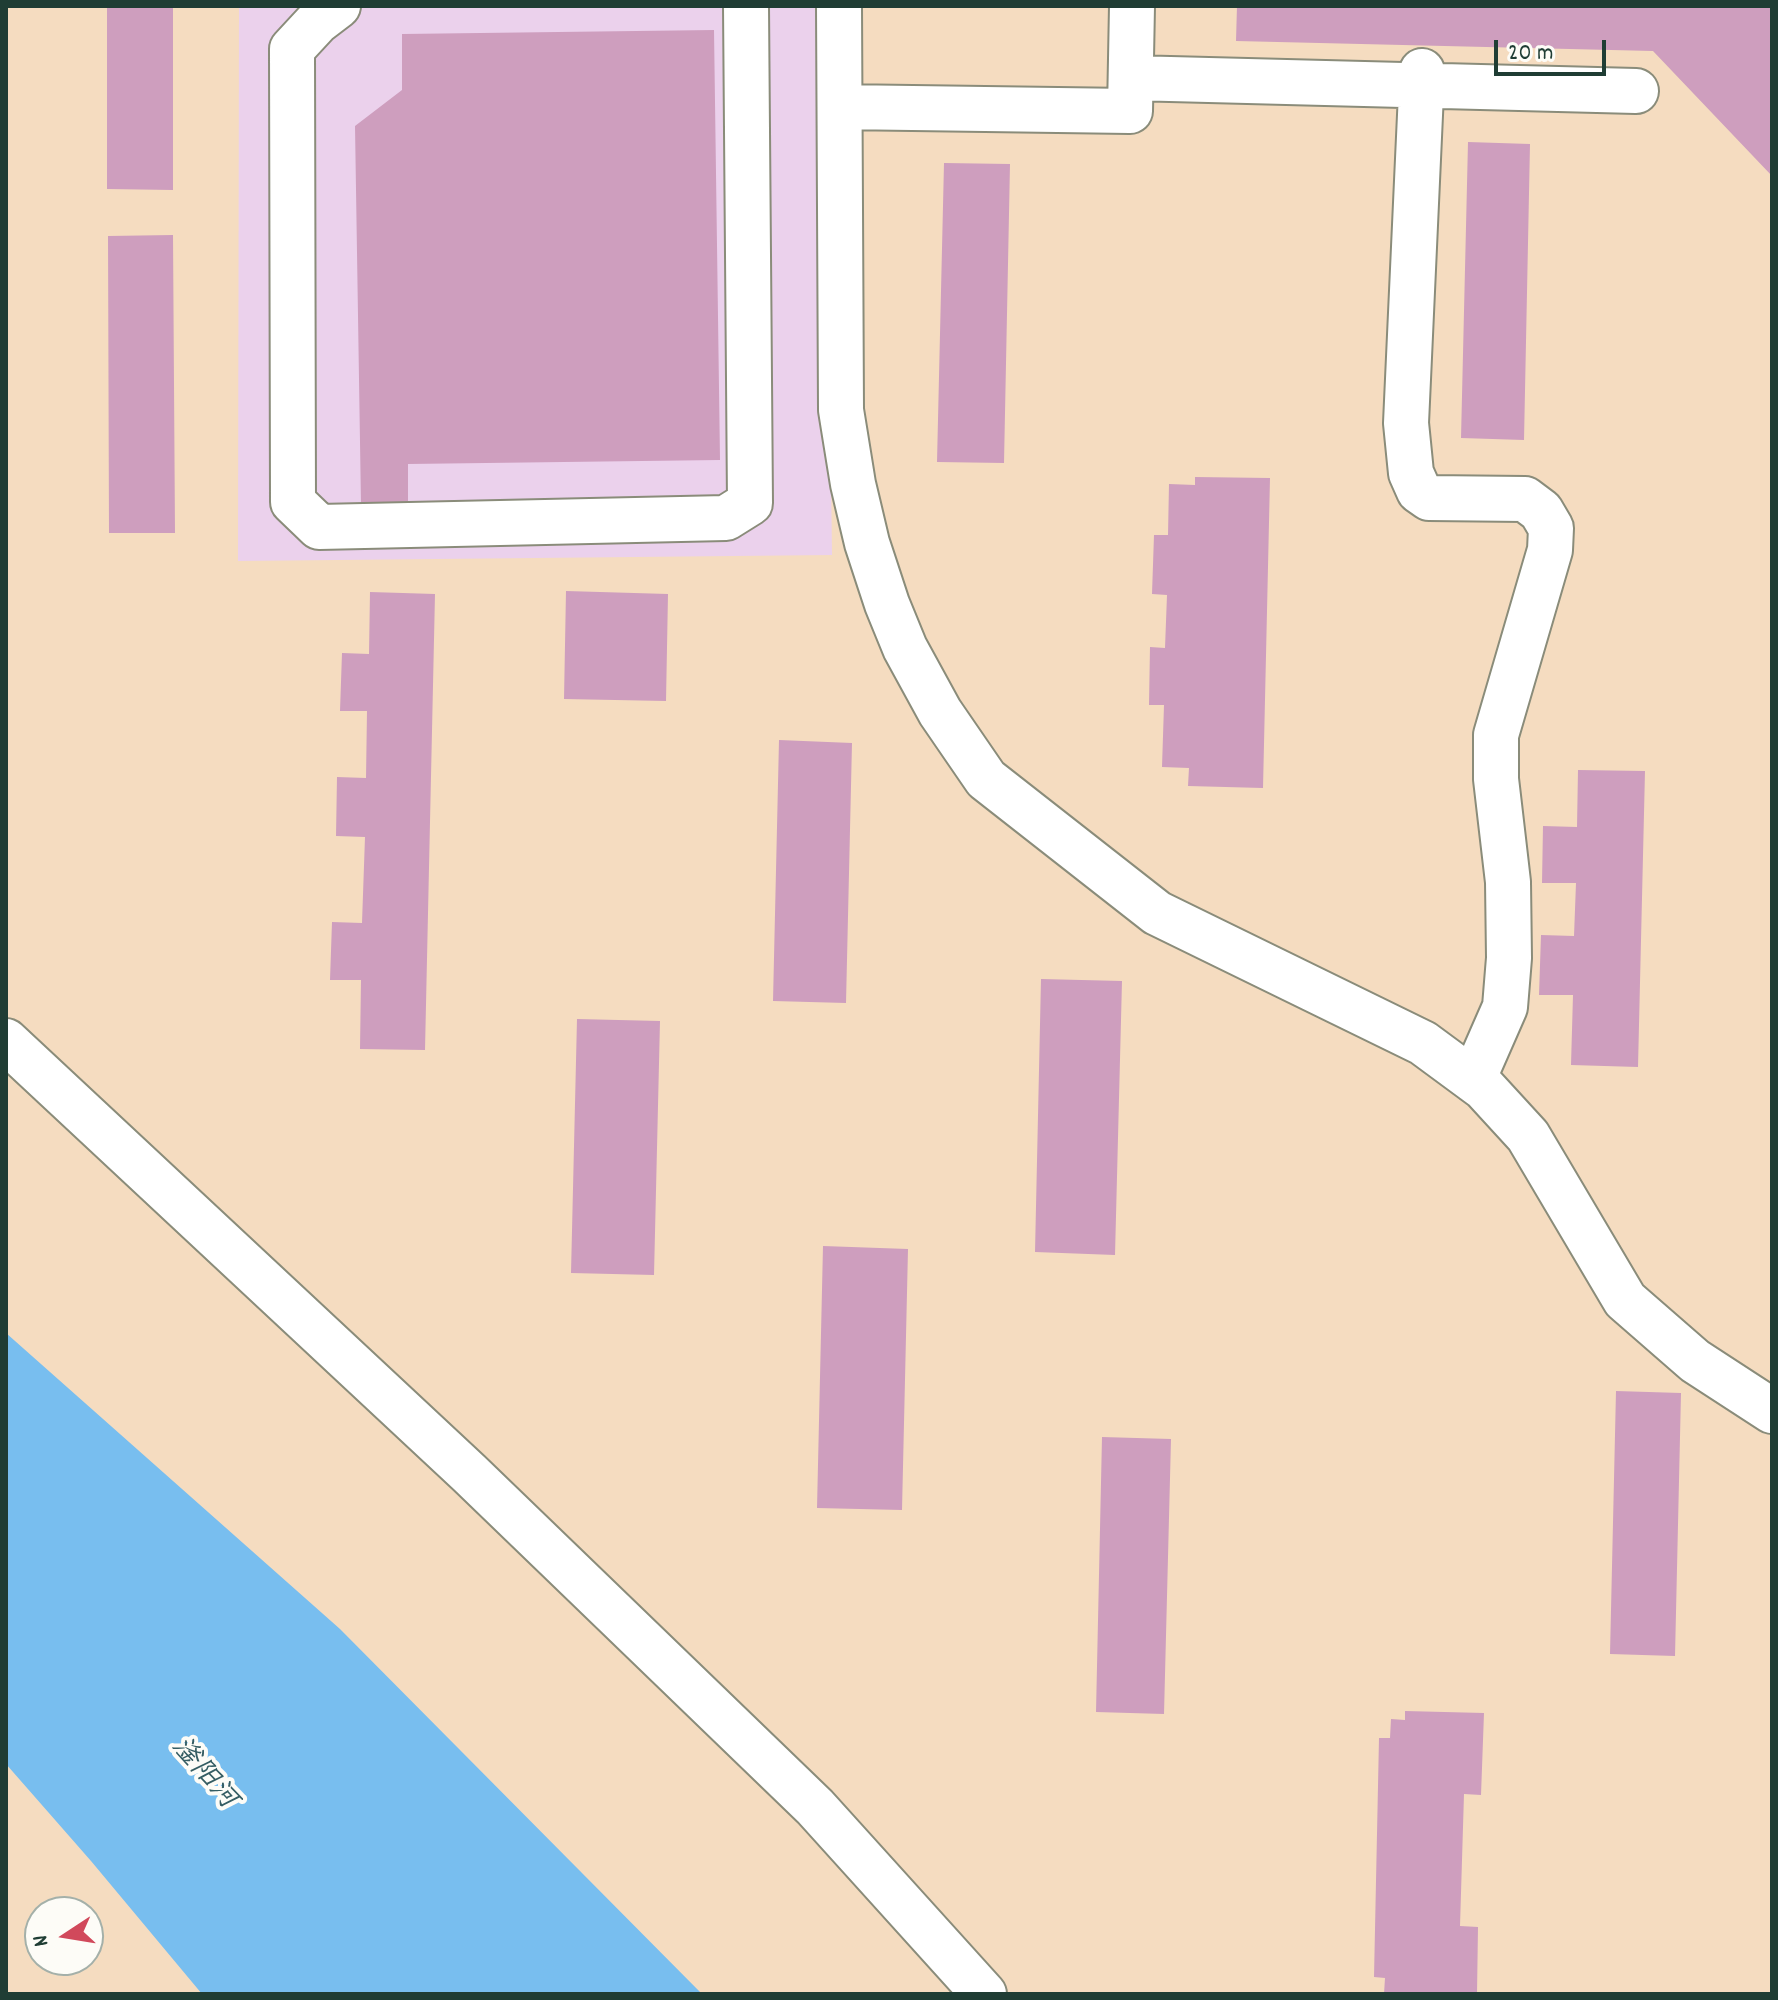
<!DOCTYPE html>
<meta charset="utf-8">
<style>
body{margin:0}
#map{position:relative;width:1778px;height:2000px;overflow:hidden;background:#f5dcc0;font-family:Dekko,sans-serif}
canvas{display:block}
.frame{position:absolute;inset:0;border:8px solid #1f3d34;pointer-events:none}
.north{position:absolute;left:24px;top:1896px;width:80px;height:80px;box-sizing:border-box;background:#fdfcf7;border:2px solid #a4b0a9;border-radius:50%;rotate:258deg;font-size:22px;font-weight:700;line-height:32px;text-align:center;color:#1f3d34}
.north::after{content:'';display:block;margin:auto;width:28px;height:36px;background:#d1495b;clip-path:polygon(50% 0,100% 100%,50% 72%,0 100%)}
.scale{position:absolute;left:1494px;top:40px;width:112px;height:36px;box-sizing:border-box;border:4px solid #1f3d34;border-top:0;padding-left:10px;font-size:24px;line-height:28px;white-space:nowrap;color:#1f3d34;-webkit-text-stroke:6px #fdfcf7;paint-order:stroke}
</style>
<div id="map">
<canvas width="1778" height="2000"></canvas>
<div class="frame"></div>
<div class="north">N</div>
<div class="scale">20 m</div>
</div>
<script>
const c = document.querySelector('canvas').getContext('2d');
c.lineJoin = 'round';
function fillPath(path, color) { c.fillStyle = color; c.fill(path, 'evenodd'); }
const shape = rows => new Path2D(rows.map(r => 'M' + r).join(''));
function trace(path, color, width, dash) { c.strokeStyle = color; c.lineWidth = width; c.lineCap = dash ? 'butt' : 'round'; c.setLineDash(dash || []); c.stroke(path); }
function write(font, color, halo, rows, align = 'center') {
  c.font = font + ' Dekko,"LXGW WenKai TC",sans-serif'; c.lineWidth = 8; c.setLineDash([]); c.textBaseline = 'middle'; c.strokeStyle = halo; c.fillStyle = color; for (const [text, x, y, turn = 0] of rows) {
    c.save(); c.translate(x, y); c.rotate((+turn || 0) * Math.PI / 180); c.textAlign = isNaN(turn) ? turn : align; if (halo) c.strokeText(text, 0, 0); c.fillText(text, 0, 0); c.restore();
  }
}
fillPath(shape([
 [239,6,825,6,832,555,238,561]
]), '#ebd1ec');
fillPath(shape([
 [6,1333,340,1629,702,1994,202,1994,91,1861,6,1764]
]), '#78beef');
fillPath(shape([
 [107,6,173,6,173,190,107,189],
 [1237,6,1772,6,1772,176,1653,51,1236,41],
 [714,30,720,460,408,464,408,504,361,505,355,126,402,90,402,34],
 [1468,142,1530,144,1524,440,1461,438],
 [944,163,1010,164,1004,463,937,462],
 [173,235,175,533,109,533,108,236],
 [1195,477,1270,478,1263,788,1188,786,1189,768,1162,767,1164,705,1149,705,1150,647,1165,648,1167,595,1152,594,1154,535,1168,535,1169,484,1195,485],
 [566,591,668,594,666,701,564,699],
 [370,592,435,594,425,1050,360,1049,361,980,330,980,332,922,362,923,365,837,336,836,337,777,366,778,367,711,340,711,342,653,369,654],
 [779,740,852,743,846,1003,773,1001],
 [1578,770,1645,771,1638,1067,1571,1065,1573,995,1539,995,1541,935,1574,936,1576,883,1542,883,1543,826,1577,827],
 [1041,979,1122,981,1115,1255,1035,1252],
 [577,1019,660,1021,654,1275,571,1273],
 [823,1246,908,1249,902,1510,817,1508],
 [1616,1391,1681,1393,1675,1656,1610,1654],
 [1102,1437,1171,1439,1164,1714,1096,1712],
 [1405,1711,1484,1713,1481,1795,1464,1794,1460,1926,1478,1927,1477,1994,1384,1994,1385,1978,1374,1977,1379,1738,1390,1738,1391,1719,1405,1720]
]), '#ce9ebe');
const minor = shape([
 [338,6,317,22,292,49,293,502,319,527,726,518,750,503,746,6],
 [839,6,841,410,853,484,867,543,887,604,905,648,940,712,986,779,1157,913,1423,1043,1484,1088,1528,1136,1625,1300,1695,1361,1772,1411],
 [1422,71,1406,423,1411,473,1419,491,1429,498,1525,499,1541,511,1551,528,1550,550,1496,735,1496,779,1508,882,1509,958,1505,1007,1473,1080],
 [1131,78,1636,91],
 [840,107,1130,111,1132,6],
 [6,1041,469,1473,815,1807,984,1994]
]);
trace(minor, '#8a8c7a', 48);
trace(minor, '#fff', 44);
write('italic 28px', '#355d63', '#fdfcf7', [
 ["滏阳河",202,1775,49]
]);
</script>
